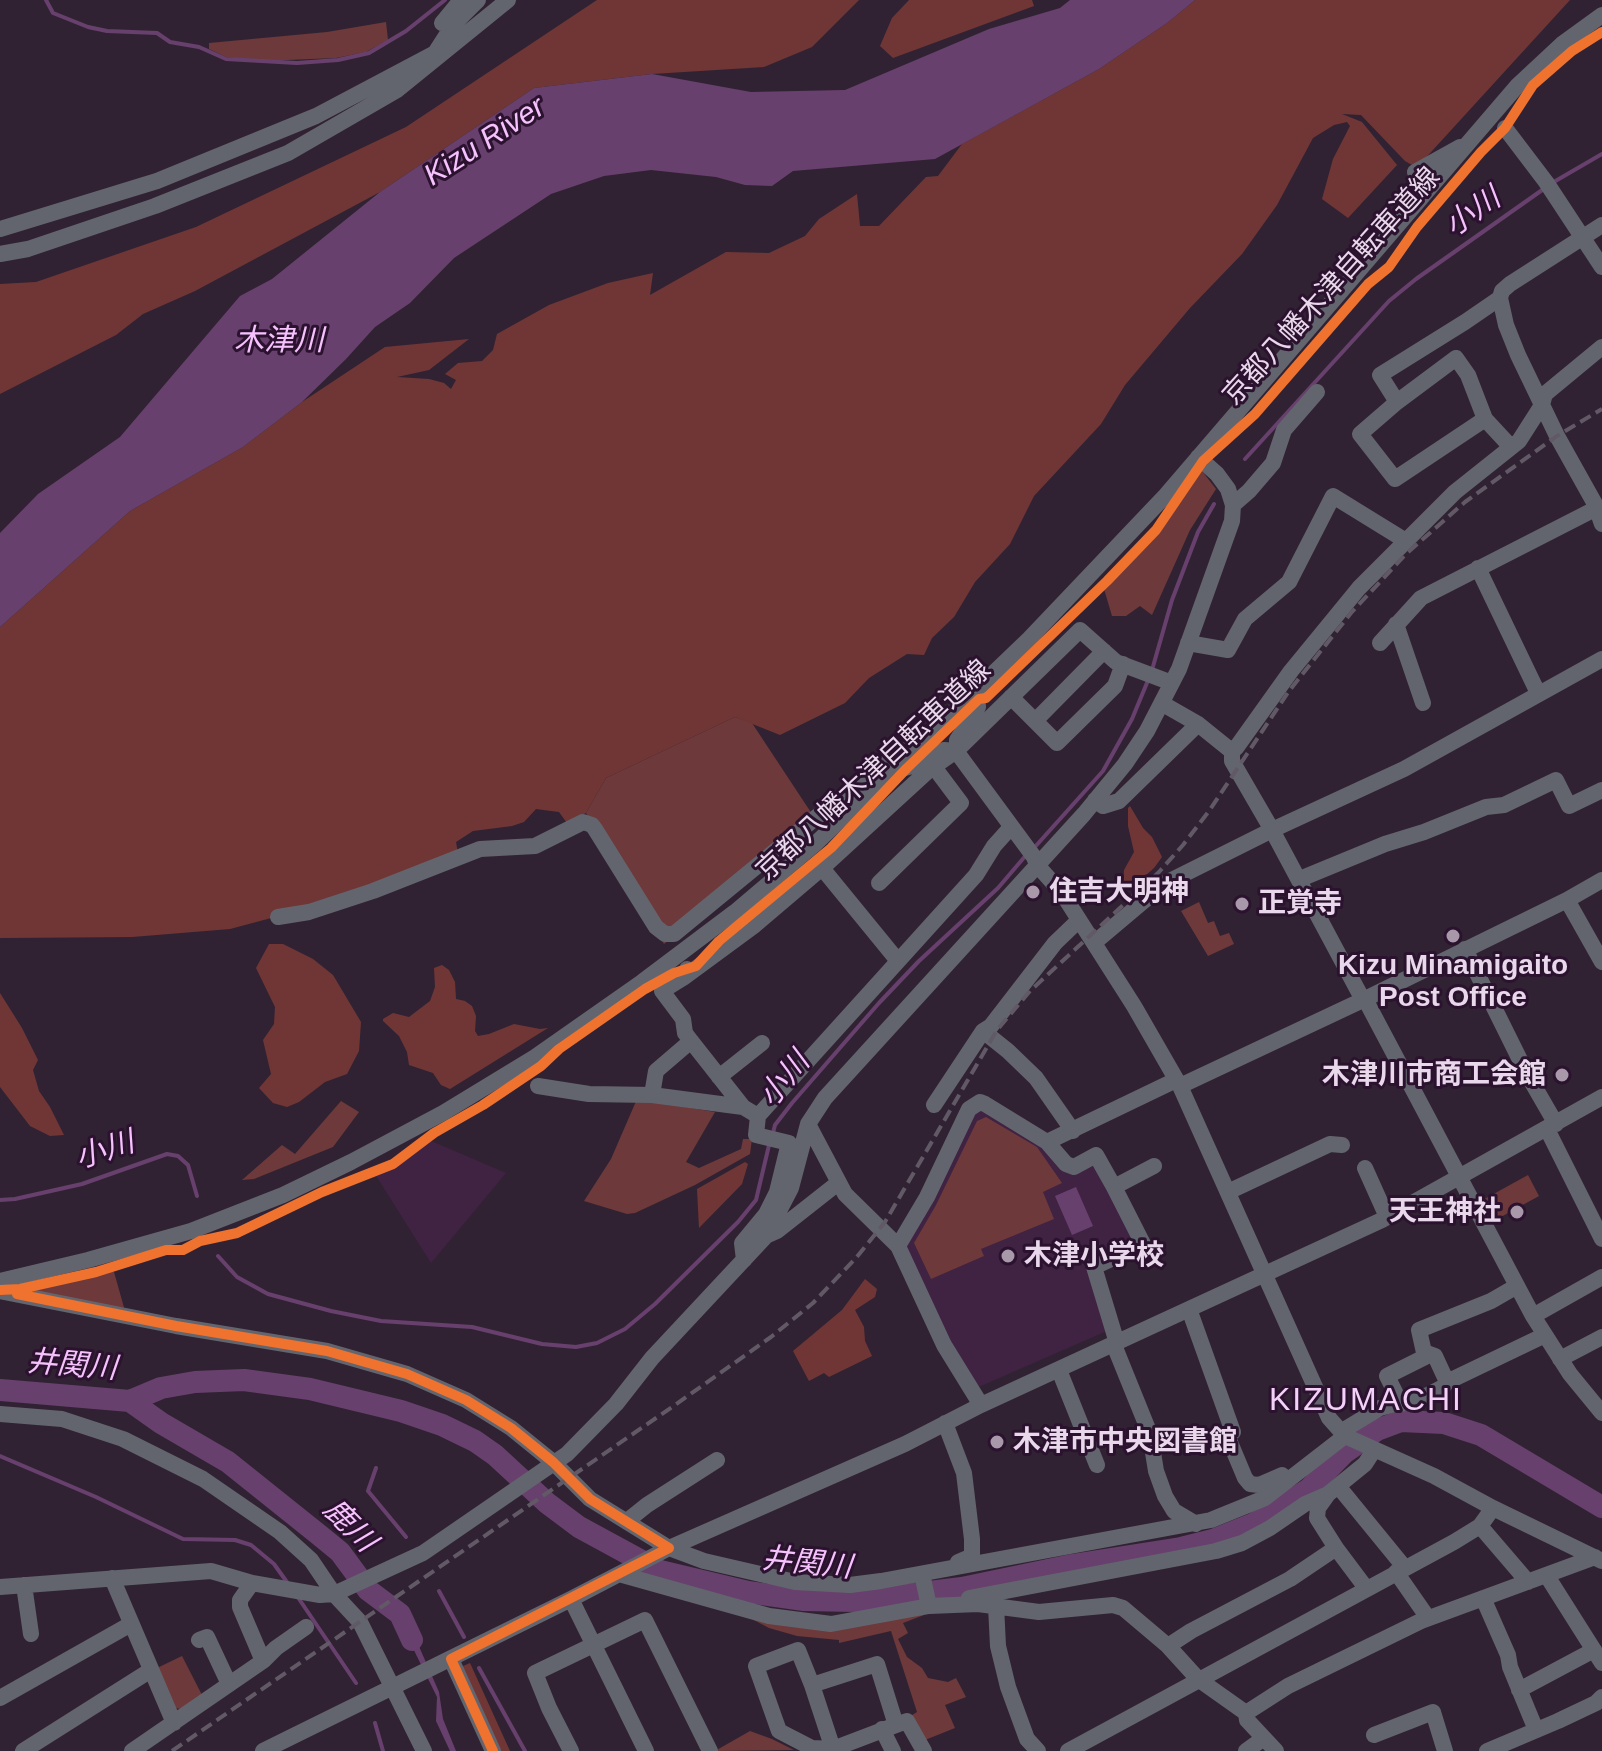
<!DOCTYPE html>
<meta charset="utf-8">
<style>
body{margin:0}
canvas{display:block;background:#302232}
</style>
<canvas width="1602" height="1751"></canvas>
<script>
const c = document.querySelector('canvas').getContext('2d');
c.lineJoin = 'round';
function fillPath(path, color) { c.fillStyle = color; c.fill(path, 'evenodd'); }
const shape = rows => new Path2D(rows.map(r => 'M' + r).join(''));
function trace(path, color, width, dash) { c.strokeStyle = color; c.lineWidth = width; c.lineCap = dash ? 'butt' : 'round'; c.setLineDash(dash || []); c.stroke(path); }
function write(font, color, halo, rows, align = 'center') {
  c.font = font + ' Arial,"Noto Sans JP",sans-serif'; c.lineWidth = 6; c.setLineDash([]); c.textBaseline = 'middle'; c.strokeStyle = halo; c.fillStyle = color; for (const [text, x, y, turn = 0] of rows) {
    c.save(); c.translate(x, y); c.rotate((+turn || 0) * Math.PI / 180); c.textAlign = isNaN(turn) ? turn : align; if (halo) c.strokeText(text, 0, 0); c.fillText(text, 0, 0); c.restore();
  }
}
fillPath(shape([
 [982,1108,1039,1140,1064,1170,1097,1163,1137,1239,1090,1265,1109,1330,974,1389,903,1247,973,1111],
 [429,1140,506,1173,431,1263,375,1174,398,1166]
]), '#402243');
fillPath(shape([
 [386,22,388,40,366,52,336,58,263,61,226,57,209,49,209,43,327,32],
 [1202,471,1216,489,1190,530,1152,615,1140,606,1126,616,1112,616,1104,589,1160,532,1199,472],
 [735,717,752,723,814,817,664,944,586,813,606,778],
 [1199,902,1208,923,1214,921,1220,936,1229,933,1234,944,1208,956,1181,911],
 [637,1099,715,1112,686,1162,699,1168,741,1149,743,1139,752,1139,750,1154,695,1185,635,1213,627,1214,584,1201,611,1159],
 [341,1101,359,1112,333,1147,254,1179,242,1180,282,1145,295,1154],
 [986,1117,1037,1147,1062,1183,1043,1192,1054,1219,981,1249,984,1256,931,1279,914,1243,936,1205,977,1121],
 [1528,1175,1539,1196,1490,1223,1479,1202],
 [107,1272,114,1272,125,1311,20,1293],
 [925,1610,924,1615,903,1623,908,1633,898,1639,907,1657,922,1668,928,1678,948,1682,956,1678,966,1697,945,1705,955,1728,920,1742,909,1717,917,1712,891,1631,839,1643,839,1640,797,1636,769,1628,750,1618,794,1626],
 [182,1656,202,1695,181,1709,174,1708,157,1668],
 [750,1731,772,1739,794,1750,715,1751]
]), '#6d393a');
fillPath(shape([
 [597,0,859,0,812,47,764,67,652,74,534,88,380,192,195,291,143,314,116,335,0,394,0,284,36,282,196,227,406,127],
 [909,0,1032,0,1034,6,893,58,880,46,892,18],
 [1195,0,1570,0,1421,163,1412,165,1405,161,1361,115,1342,114,1362,122,1397,165,1348,218,1322,199,1333,159,1350,126,1347,122,1334,125,1313,138,1277,205,1242,254,1190,308,1125,385,1101,424,1034,496,1010,544,975,582,954,617,932,638,924,655,907,654,869,678,845,703,780,735,735,717,606,778,586,813,567,823,559,812,536,809,524,822,512,826,473,831,456,842,458,854,346,898,230,929,132,937,0,938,0,627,130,511,243,447,302,402,385,347,469,339,429,370,397,377,429,379,444,383,451,389,456,380,445,374,458,363,482,361,493,350,497,334,549,305,608,283,653,273,650,295,726,252,769,253,805,236,819,219,857,194,860,226,879,226,926,177,938,176,962,144,1099,69,1167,23],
 [1130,806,1143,828,1152,837,1162,857,1154,868,1129,890,1123,883,1124,870,1134,852,1128,826,1128,808],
 [269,944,283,944,313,959,333,975,361,1022,359,1051,347,1074,325,1082,299,1102,287,1107,273,1103,259,1088,271,1074,263,1040,274,1024,275,1007,256,968],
 [442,965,449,970,455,982,456,999,465,1001,472,1006,476,1016,475,1031,478,1036,489,1034,514,1024,540,1029,548,1028,450,1089,441,1085,433,1073,409,1065,407,1052,399,1036,383,1021,383,1019,393,1013,409,1017,430,1001,435,987,434,968],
 [0,993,22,1028,38,1060,33,1070,39,1091,50,1107,64,1135,50,1136,30,1126,0,1087],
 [745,1162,748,1164,742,1184,699,1228,697,1189],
 [865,1279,877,1289,875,1297,855,1310,864,1327,865,1341,872,1356,829,1377,824,1373,809,1381,793,1351,842,1310],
 [470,1663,510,1751,499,1751,461,1667]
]), '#703636');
fillPath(shape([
 [1070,0,1195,0,1167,23,1099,69,935,159,793,171,772,186,745,185,716,177,651,170,604,176,551,194,454,258,410,303,375,327,346,359,302,402,243,447,130,511,0,627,0,533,38,494,120,437,240,296,272,279,380,192,534,88,652,74,751,92,845,90,989,29,1060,8],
 [1076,1187,1093,1226,1072,1235,1055,1196],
 [400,1614,410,1626,439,1692,443,1719,456,1751,450,1751,436,1721,437,1697,403,1628]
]), '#68406d');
trace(shape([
 [46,0,53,13,88,27,107,31,157,33,170,42,199,47,226,59,297,63,338,60,369,53,406,31,445,0],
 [1552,183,1602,154],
 [1245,459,1389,301,1416,279,1545,188],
 [1152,670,1172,600,1198,532,1214,504],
 [1034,848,1103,771,1132,719,1149,678],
 [773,1133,775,1125,792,1103,879,1003,919,961,998,888,1027,854],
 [0,1200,15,1199,82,1184,167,1154,178,1156,188,1165,197,1196],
 [218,1256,237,1277,268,1294,331,1311,381,1321,472,1327,542,1344,576,1347,597,1343,625,1329,655,1304,738,1222,756,1200,770,1141],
 [0,1456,96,1497,183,1539,235,1540,251,1545,274,1564,289,1585],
 [376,1468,368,1491,406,1537],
 [439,1591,464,1637],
 [297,1596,356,1683],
 [479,1668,525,1751],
 [375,1723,383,1751]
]), '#68406d', 4);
trace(shape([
 [0,1390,130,1401,161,1388,195,1382,244,1380,310,1389,401,1411,442,1425,475,1441,495,1455,547,1503,579,1527,660,1571,748,1592,804,1600,856,1601,962,1588,1072,1565,1181,1548,1213,1540,1253,1524,1309,1489,1344,1453,1377,1430,1401,1421,1444,1423,1481,1435,1602,1507],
 [130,1401,161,1423,228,1462,318,1534,340,1552,368,1590,400,1614,412,1640]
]), '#68406d', 22);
trace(shape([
 [442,23,461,0],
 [1505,128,1546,182,1602,267],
 [1415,172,1460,147],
 [0,229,157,181,316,116,435,53,453,25,478,0],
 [0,254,28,249,155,206,288,153,397,90,508,0],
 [1500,298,1506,325,1518,355,1557,436,1595,504,1602,524],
 [1397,402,1380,375,1465,322,1500,298,1502,291,1510,284,1602,225],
 [1485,419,1468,375,1456,358,1397,402,1360,434,1395,479,1485,419,1511,447],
 [1233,505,1249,491,1273,463,1284,430,1317,392],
 [1478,568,1538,693],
 [1396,624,1423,703],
 [1188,643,1228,650,1245,619,1289,582,1333,496,1406,541],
 [1380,643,1421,598,1595,509],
 [1011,697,1057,743,1115,686,1123,664],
 [1163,704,1198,724,1229,749,1236,748,1291,671,1359,588,1455,492,1519,441,1542,405,1545,394,1602,347],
 [1035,721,1104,651],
 [957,745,957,740,978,707,977,692],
 [1232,749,1232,761,1272,830,1404,769,1602,659],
 [897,770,916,765,944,750,956,751,1034,857,1037,865,1062,893,1134,1006,1180,1086,1329,1418,1345,1436,1434,1476,1493,1508,1602,1561],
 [1095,800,1103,806,1119,801,1198,724],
 [822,868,898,961],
 [1300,879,1385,844,1424,832,1486,807,1504,805,1556,780,1569,806,1602,790],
 [879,883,961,803,934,767],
 [1567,900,1602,962],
 [278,917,309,912,373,891,480,849,535,846,583,822,592,825,595,829,656,927,665,934,674,934,852,788,904,750],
 [1094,943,1164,884,1272,830,1363,1000],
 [1465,949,1526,1072,1556,1124],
 [687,969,683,978,662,991,683,1019,685,1033,691,1041,743,1107],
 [683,978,755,925,822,868,929,770,956,751,1080,630,1116,662,1172,683],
 [1365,999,1533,1316,1570,1374,1602,1413],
 [983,1031,1008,1051,1036,1078,1073,1131],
 [719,1077,762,1043],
 [538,1086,589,1094,652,1095,743,1107,758,1116],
 [1180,1086,1365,999,1567,900,1602,880],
 [652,1095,656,1071,691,1041],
 [934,1105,983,1031,991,1026,1055,943,1079,920],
 [808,1124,845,1194,898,1246,944,1345,981,1405],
 [1547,1129,1602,1239],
 [1047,1142,1176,1080],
 [1365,1168,1387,1217],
 [1114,1187,1154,1166],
 [1230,1191,1330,1144,1342,1145],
 [768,1235,777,1231,838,1183],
 [898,1246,927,1197,969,1109,980,1102,985,1104,1047,1142,1066,1164,1074,1167,1096,1155,1114,1187,1143,1244,1094,1267,1117,1343],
 [744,1260,742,1243,766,1214,777,1192,789,1143,756,1135,758,1116,976,875,994,846,1011,827],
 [0,1281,88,1260,191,1231,283,1195,351,1162,443,1113,535,1057,642,982,735,912,814,845,1029,639,1166,495,1518,85,1562,44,1602,15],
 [0,1291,176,1326,327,1351,407,1374,466,1400,511,1428,553,1462,590,1499,669,1548,704,1561,795,1582,850,1585,881,1581,1211,1520,1265,1498,1345,1436],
 [1189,1309,1233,1432,1227,1435,1245,1478,1250,1484,1259,1485,1282,1475],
 [1533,1316,1602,1277],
 [1114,1345,1150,1434,1156,1471,1165,1496,1174,1511,1196,1524],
 [1424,1352,1435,1356,1447,1382],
 [1560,1359,1602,1337],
 [1059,1370,1097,1465],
 [1401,1404,1387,1376,1425,1357,1419,1330,1491,1301,1517,1286],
 [0,1414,62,1419,123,1439,203,1479,280,1532,311,1560,334,1594,360,1622,424,1751],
 [945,1423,964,1473,972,1539,972,1556,958,1562],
 [1342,1431,1380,1408,1428,1395,1443,1387,1447,1382,1545,1335],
 [1338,1486,1405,1568],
 [627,1521,647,1505,717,1460],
 [1480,1526,1528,1582],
 [1336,1548,1366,1588],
 [1396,1572,1428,1618],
 [619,1574,769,1616,831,1624,929,1606,978,1604,1039,1612,1113,1605,1123,1608,1168,1646,1198,1679,1246,1713,1247,1720,1276,1751],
 [922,1574,929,1606],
 [1547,1576,1602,1663],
 [112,1578,174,1723],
 [24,1585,31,1634],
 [0,1587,211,1571,252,1583,320,1595,334,1594,423,1553,567,1454,616,1404,652,1358,766,1236,791,1188,808,1124,825,1098,1084,814,1125,764,1147,731,1179,669,1232,521,1233,505,1228,489,1217,474,1198,457],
 [969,1598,1216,1551,1242,1543,1270,1528,1305,1504,1328,1494],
 [1483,1598,1508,1655,1510,1667,1536,1730],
 [571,1599,646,1751],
 [996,1606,998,1646,1008,1687,1027,1739,1038,1751],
 [199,1640,207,1637,229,1684],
 [1168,1646,1191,1631,1290,1579,1336,1548,1317,1518,1318,1508,1328,1494,1365,1464,1374,1450],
 [451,1659,493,1751],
 [263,1661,276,1648,306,1627],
 [812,1685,877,1664,896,1725,833,1749,812,1748,779,1731,756,1666,798,1650,812,1685,833,1749,834,1751],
 [1519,1690,1594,1650],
 [0,1698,131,1624],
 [1246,1713,1288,1686,1421,1621,1595,1557],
 [896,1725,907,1721,924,1751],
 [882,1729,893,1751],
 [1374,1735,1433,1712,1445,1751],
 [23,1751,151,1670],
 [132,1751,263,1661,240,1607,240,1600,252,1583],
 [263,1751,571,1599,669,1548,905,1444,981,1405,1382,1220,1602,1097],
 [571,1751,549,1708,535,1673,645,1620,710,1751],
 [1068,1751,1454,1542,1480,1526,1493,1508],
 [1246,1751,1264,1738],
 [1487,1751,1558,1721,1596,1703,1602,1697]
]), '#63656e', 16);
trace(shape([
 [172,1751,675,1405,771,1337,813,1303,856,1258,885,1222,997,1030,1030,991,1159,872,1183,845,1209,811,1289,691,1351,613,1406,554,1465,502,1557,436,1602,409]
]), '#615a66', 4, [12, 6]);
trace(shape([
 [0,1290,20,1289,96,1272,166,1250,183,1250,200,1241,237,1233,322,1192,393,1164,434,1133,483,1105,541,1066,559,1049,645,989,674,973,696,966,719,941,831,848,907,768,979,699,986,698,1107,581,1156,530,1203,461,1255,414,1368,284,1389,267,1417,227,1481,152,1505,128,1533,85,1572,51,1602,32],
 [17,1294,176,1326,327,1351,407,1374,466,1400,511,1428,553,1462,590,1499,669,1548],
 [493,1751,451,1659,669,1548]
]), '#ef722f', 10);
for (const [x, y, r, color] of [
 [1033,892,8,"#a898aa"],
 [1242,904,8,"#a898aa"],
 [1453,936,8,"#a898aa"],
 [1562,1075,8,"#a898aa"],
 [1517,1212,8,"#a898aa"],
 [1008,1256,8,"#a898aa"],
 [997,1442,8,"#a898aa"]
]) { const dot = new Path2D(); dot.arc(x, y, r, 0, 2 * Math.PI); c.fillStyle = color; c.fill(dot); trace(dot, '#2b122f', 3); }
write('28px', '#e9d8eb', '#2b122f', [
 ["京都八幡木津自転車道線",1332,287,-48],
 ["京都八幡木津自転車道線",874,771,-43]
]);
write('bold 28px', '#e9d8eb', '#2b122f', [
 ["住吉大明神",1049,892],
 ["正覚寺",1258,904],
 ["Kizu Minamigaito",1453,966,"center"],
 ["Post Office",1453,998,"center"],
 ["木津川市商工会館",1546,1075,"right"],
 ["天王神社",1501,1212,"right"],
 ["木津小学校",1024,1256],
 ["木津市中央図書館",1013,1442]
], 'left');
write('italic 30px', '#f6c2fd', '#2b122f', [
 ["Kizu River",485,142,-33],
 ["小川",1473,213,-35],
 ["木津川",279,342],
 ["小川",785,1080,-51],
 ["小川",105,1151,-18],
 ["井関川",72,1366,5],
 ["鹿川",349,1526,45],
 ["井関川",807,1564,6]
]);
c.letterSpacing = '2px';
write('32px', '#f4d1f8', '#2b122f', [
 ["KIZUMACHI",1366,1401]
]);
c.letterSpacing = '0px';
</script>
